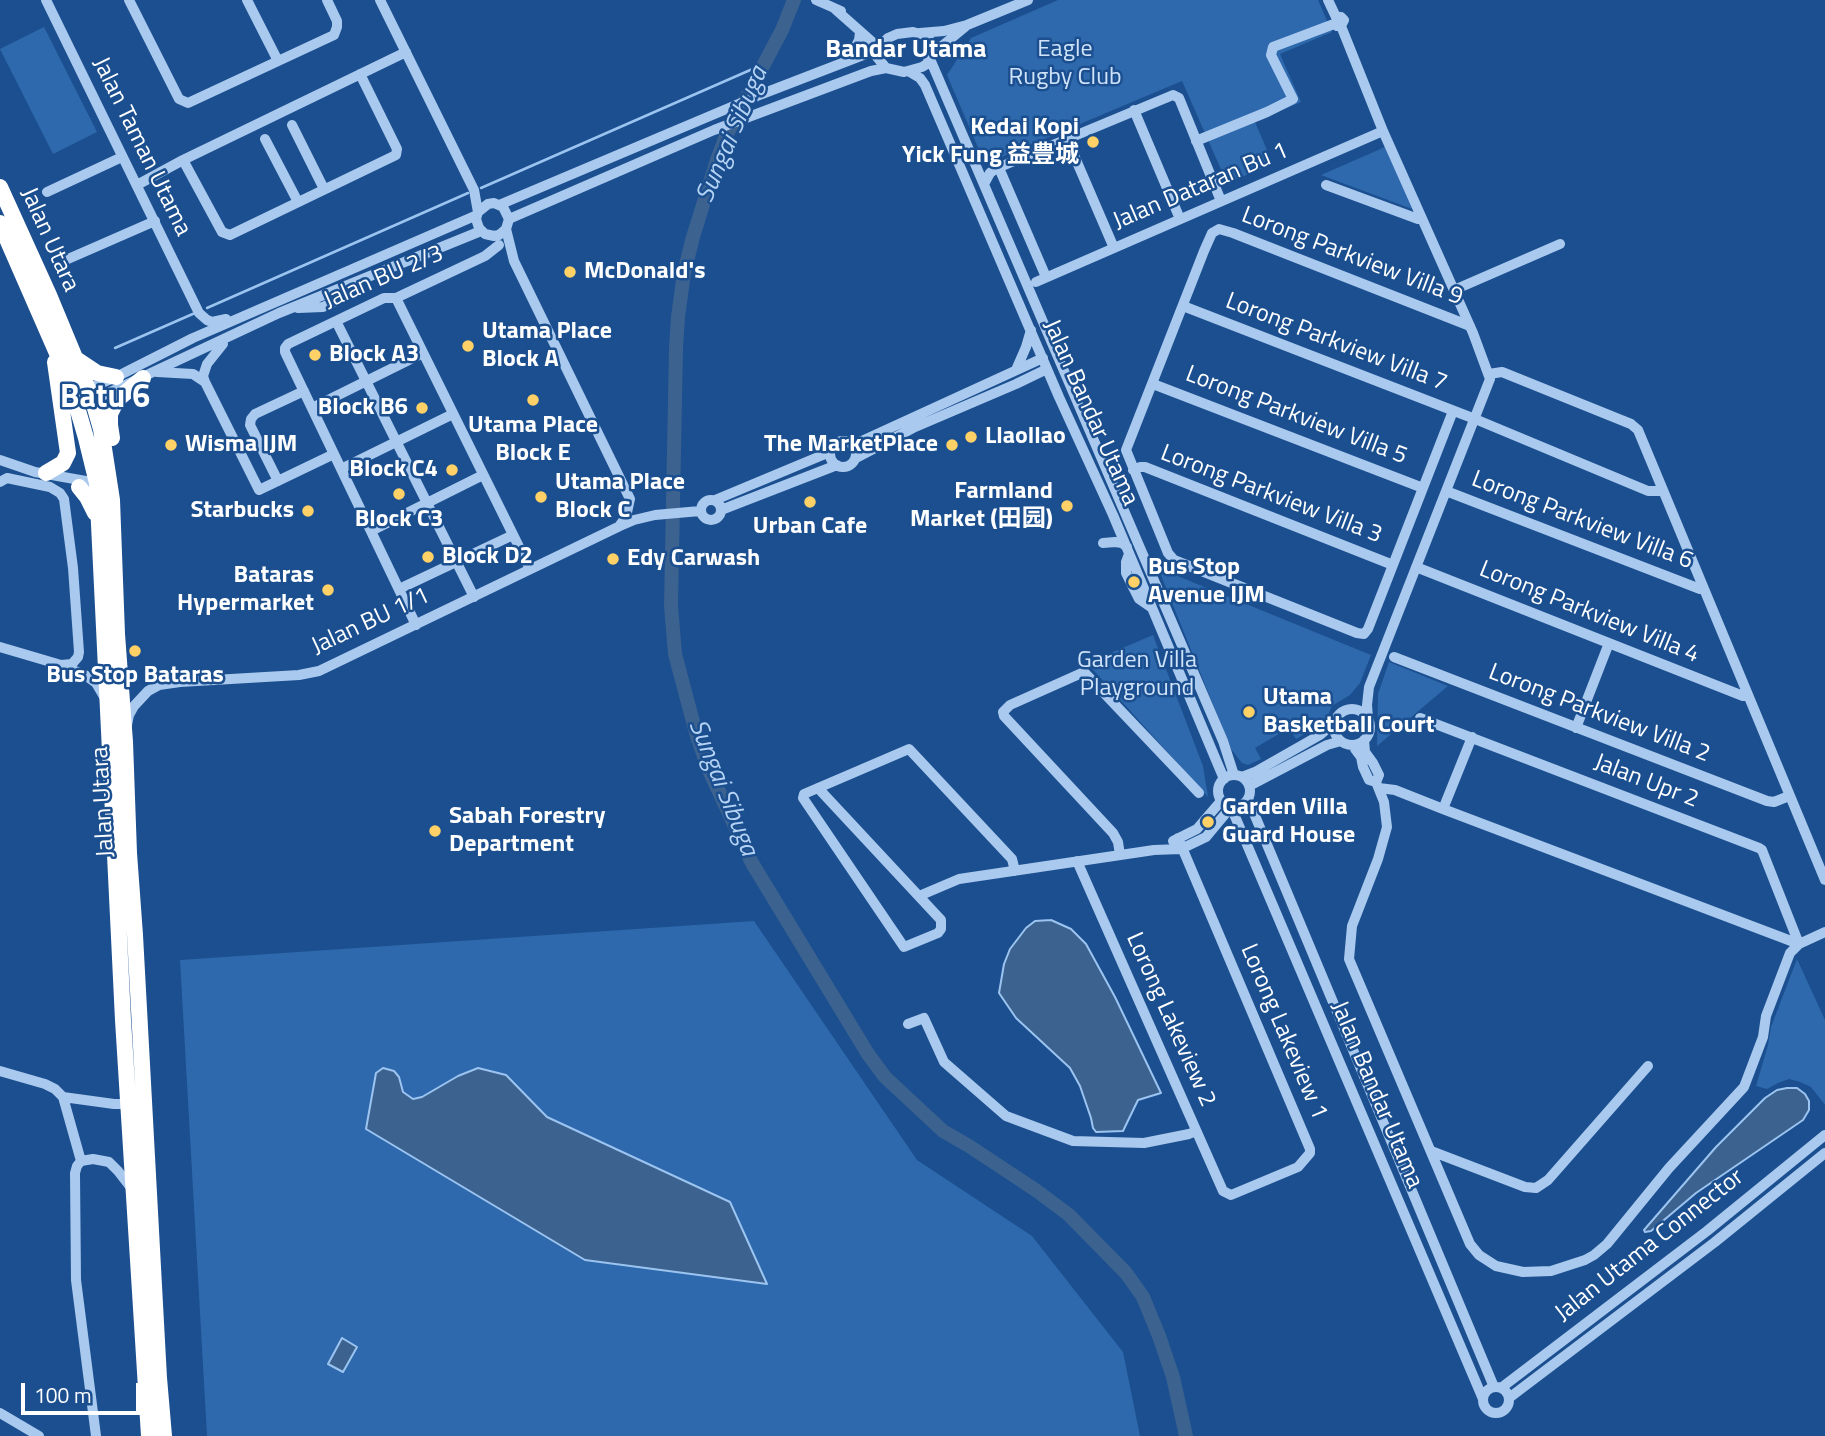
<!DOCTYPE html>
<meta charset="utf-8">
<style>
body{margin:0}
#map{position:relative;width:1825px;height:1436px;overflow:hidden;background:#1b4f8f;font-family:"Titillium Web",sans-serif}
canvas{display:block}
.scale{position:absolute;left:21px;top:1383px;width:119px;height:32px;box-sizing:border-box;border:4px solid #fff;border-top:0;padding-left:9px;font-size:21px;line-height:24px;white-space:nowrap;color:#fff;-webkit-text-stroke:5px #1b4f8f;paint-order:stroke}
</style>
<div id="map">
<canvas width="1825" height="1436"></canvas>
<div class="scale">100 m</div>
</div>
<script>
const c = document.querySelector('canvas').getContext('2d');
c.lineJoin = 'round';
function fillPath(path, color) { c.fillStyle = color; c.fill(path, 'evenodd'); }
const shape = rows => new Path2D(rows.map(r => 'M' + r).join(''));
function trace(path, color, width, dash) { c.strokeStyle = color; c.lineWidth = width; c.lineCap = dash ? 'butt' : 'round'; c.setLineDash(dash || []); c.stroke(path); }
function write(font, color, halo, rows, align = 'center') {
  c.font = font + ' "Titillium Web","Noto Sans SC",sans-serif'; c.lineWidth = 5; c.setLineDash([]); c.textBaseline = 'middle'; c.strokeStyle = halo; c.fillStyle = color; for (const [text, x, y, turn = 0] of rows) {
    c.save(); c.translate(x, y); c.rotate((+turn || 0) * Math.PI / 180); c.textAlign = isNaN(turn) ? turn : align; if (halo) c.strokeText(text, 0, 0); c.fillText(text, 0, 0); c.restore();
  }
}
fillPath(shape([
 [1058,0,1318,0,1332,32,1280,54,1301,102,1255,122,1273,164,1227,183,1182,81,985,164,947,75,971,38],
 [44,27,97,132,53,154,0,49],
 [1385,147,1412,209,1321,175],
 [1158,568,1371,655,1360,683,1350,695,1332,706,1325,722,1296,739,1289,728,1255,748,1261,759,1248,765,1242,763,1231,749],
 [1153,635,1203,766,1208,797,1087,663],
 [1389,662,1448,686,1377,746,1378,694],
 [754,921,917,1160,1032,1236,1123,1352,1140,1436,207,1436,180,960],
 [1797,959,1825,1020,1825,1105,1811,1087,1800,1082,1789,1079,1778,1083,1767,1089,1756,1086,1768,1045,1771,1027]
]), '#2e69ad');
const water = shape([
 [1051,920,1071,929,1086,944,1115,997,1161,1093,1138,1100,1123,1131,1096,1132,1093,1128,1091,1118,1080,1086,1070,1068,1016,1018,999,993,1004,964,1010,949,1026,928,1035,921,1051,920],
 [383,1068,394,1071,399,1077,403,1092,413,1099,422,1097,458,1076,478,1068,506,1075,547,1117,730,1202,767,1284,585,1260,366,1129,376,1073,383,1068],
 [1787,1088,1797,1088,1805,1094,1809,1101,1809,1110,1803,1120,1696,1193,1651,1231,1645,1232,1644,1230,1716,1147,1765,1098,1777,1090,1787,1088],
 [342,1338,357,1347,343,1372,328,1364,342,1338]
]);
fillPath(water, '#3c6290');
trace(water, '#9cc4f0', 2);
trace(shape([
 [481,188,764,64],
 [207,308,468,193],
 [115,348,195,313]
]), '#9cc4f0', 2.5);
trace(shape([
 [794,0,782,30,726,136,717,160,693,237,684,273,678,317,676,348,671,606,675,654,696,733,708,768,752,863,868,1054,885,1077,943,1131,969,1146,1037,1191,1069,1215,1126,1273,1143,1297,1159,1336,1173,1377,1186,1436]
]), '#3c6290', 14);
trace(shape([
 [46,0,199,313,207,320,212,322,226,319],
 [129,0,179,99,188,103,334,35,337,27,337,21,327,0],
 [247,0,278,61],
 [380,0,474,190,478,212,476,219,479,228,485,234,494,236,499,235,506,229,509,219,503,207,494,203,488,204,478,212],
 [816,0,841,11],
 [1328,0,1336,17,1341,17,1344,20,1341,26,1383,131,1473,333,1490,379,1369,687,1367,705,1368,718],
 [913,32,925,35,929,39,932,51,927,64,922,67,904,72,886,68,877,57,878,47,888,38,897,34,913,32],
 [920,33,944,31,967,25,1028,0],
 [931,55,965,27],
 [930,59,1223,741,1234,775],
 [848,61,859,40,860,32],
 [908,71,920,78,925,85,1059,397,1113,515,1224,779],
 [1134,110,1180,219],
 [292,125,324,189],
 [265,139,298,202],
 [1067,139,1114,248],
 [1196,141,1267,112,1293,99,1271,55,1273,47,1334,24,1337,26,1341,26],
 [183,160,222,232,230,235,396,155,397,149,360,74],
 [999,168,1046,277],
 [984,184,990,173,995,169,1173,95,1179,98,1221,201],
 [137,185,183,160,406,52],
 [1326,185,1418,219,1422,219],
 [47,192,122,157],
 [499,205,762,94,871,52,878,47,835,9],
 [509,219,714,130,871,71,886,68],
 [506,229,514,261,630,499,626,517,620,525],
 [68,259,155,221],
 [1036,282,1383,131],
 [1454,290,1560,244],
 [396,298,530,569],
 [1183,306,1475,419,1648,491,1662,491],
 [298,308,323,307,344,297,357,282],
 [336,321,474,597],
 [223,344,207,364,203,376,205,382,259,490,334,454],
 [1016,370,1026,347,1031,330],
 [157,372,193,374,205,382],
 [1489,374,1502,372,1631,424,1638,430,1825,880],
 [1153,384,1423,488],
 [83,391,116,377,193,338,477,215],
 [89,402,279,313,481,231],
 [312,408,423,353],
 [1453,411,1368,629,1364,634,1357,633,1174,560,1168,553,1126,450,1204,251,1212,233,1219,229,1233,233,1470,326],
 '830 454a13 13 0 1 1 26 0a13 13 0 1 1-26 0Z',
 [853,445,1043,358],
 [856,458,913,428,1016,384,1047,369],
 [0,460,35,472,97,483],
 [341,469,453,414],
 [1133,470,1140,467,1145,467,1393,565],
 [278,481,250,425,251,419,255,414,304,391],
 [0,482,7,478,50,487,60,493,64,499,73,568,79,652,78,657,72,664,61,665],
 [1446,491,1700,589,1704,589],
 '701 510a10 10 0 1 1 20 0a10 10 0 1 1-20 0Z',
 [715,500,830,452],
 [721,510,837,465],
 [371,531,483,475],
 [1103,543,1115,542,1122,543,1127,547],
 [1129,554,1126,562,1126,573,1139,599,1152,608],
 [1416,567,1743,696,1748,696],
 [399,589,513,535],
 [416,625,285,352,285,348,288,344,384,298,396,298,449,273,485,256,499,245],
 [0,647,61,665,85,675,96,683,106,700],
 [1394,657,1767,801,1774,802,1789,796],
 '1334 727a18 18 0 1 1 36 0a18 18 0 1 1-36 0Z',
 [1420,718,1759,848,1762,850,1799,944],
 [127,725,129,715,134,706,148,691,159,685,180,682,299,675,319,671,620,526,634,520,655,515,700,511],
 [1576,728,1609,643],
 [1364,740,1365,752,1373,763,1379,775,1376,782,1384,802,1387,827,1378,859,1352,926,1349,959,1470,1244,1479,1255,1496,1266,1523,1272,1551,1271,1585,1260,1594,1255,1607,1244,1669,1168,1744,1087,1763,1037,1766,1016,1790,953,1799,944,1825,932],
 [1355,749,1361,757,1363,767,1369,780,1376,782],
 '1218 791a16 16 0 1 1 32 0a16 16 0 1 1-32 0Z',
 [1242,777,1255,772,1320,735,1334,723],
 [1249,786,1327,745,1341,741],
 [818,788,941,920,941,929,938,933,904,947,803,798,804,794,909,749,1012,859,1015,871],
 [1379,788,1395,790,1443,809,1799,944],
 [1248,799,1494,1387],
 [1443,809,1472,737],
 [1173,841,1197,829,1221,801],
 [1120,855,1118,842,1113,833,1004,716,1003,712,1010,705,1084,672,1199,793],
 [1077,861,1223,1191,1231,1195,1298,1167,1310,1153,1310,1149,1178,838],
 [919,896,959,879,1154,850,1181,849,1206,837,1231,807,1483,1399],
 [908,1024,924,1018,944,1062,1006,1116,1073,1141,1144,1143,1189,1134,1196,1131],
 [0,1071,45,1084,55,1089,63,1097,81,1161,77,1166,75,1173,76,1280,96,1436],
 [63,1097,114,1104,129,1104],
 [1431,1151,1525,1187,1536,1188,1548,1180,1648,1066],
 [81,1161,93,1159,109,1162],
 [109,1162,118,1171,132,1189],
 '1483 1400a13 13 0 1 1 26 0a13 13 0 1 1-26 0Z',
 [1501,1388,1707,1231,1825,1135],
 [1509,1398,1715,1242,1825,1153],
 [0,1413,39,1436]
]), '#a9c9ee', 10);
trace(shape([
 [0,187,49,295,93,401,101,429,112,500,117,634,125,742,129,853,135,935,159,1378,164,1436],
 [0,223,70,383,86,438,97,483,123,1020,149,1436],
 [76,359,97,373,116,377],
 [112,438,110,425,110,414,114,406,119,398,143,378],
 [46,473,63,463,68,453,55,362],
 [79,487,87,497,95,513]
]), '#fff', 16);
for (const [x, y, r, color] of [
 [1093,142,7,"#ffd166"],
 [570,272,7,"#ffd166"],
 [468,346,7,"#ffd166"],
 [315,355,7,"#ffd166"],
 [533,400,7,"#ffd166"],
 [422,408,7,"#ffd166"],
 [971,437,7,"#ffd166"],
 [171,445,7,"#ffd166"],
 [952,445,7,"#ffd166"],
 [452,470,7,"#ffd166"],
 [399,494,7,"#ffd166"],
 [541,497,7,"#ffd166"],
 [810,502,7,"#ffd166"],
 [1067,506,7,"#ffd166"],
 [308,511,7,"#ffd166"],
 [428,557,7,"#ffd166"],
 [613,559,7,"#ffd166"],
 [1134,582,7,"#ffd166"],
 [328,590,7,"#ffd166"],
 [135,651,7,"#ffd166"],
 [1249,712,7,"#ffd166"],
 [1208,822,7,"#ffd166"],
 [435,831,7,"#ffd166"]
]) { const dot = new Path2D(); dot.arc(x, y, r, 0, 2 * Math.PI); c.fillStyle = color; c.fill(dot); trace(dot, '#1b4f8f', 2.5); }
write('24px', '#cfe3fa', '#1b4f8f', [
 ["Eagle",1065,50],
 ["Rugby Club",1065,78],
 ["Garden Villa",1137,661],
 ["Playground",1137,689]
]);
write('bold 24px', '#fff', '#1b4f8f', [
 ["Kedai Kopi",1079,128,"right"],
 ["Yick Fung 益豊城",1079,156,"right"],
 ["McDonald's",584,272],
 ["Utama Place",482,332],
 ["Block A",482,360],
 ["Block A3",329,355],
 ["Block B6",408,408,"right"],
 ["Utama Place",533,426,"center"],
 ["Block E",533,454,"center"],
 ["Llaollao",985,437],
 ["Wisma IJM",185,445],
 ["The MarketPlace",938,445,"right"],
 ["Block C4",438,470,"right"],
 ["Utama Place",555,483],
 ["Block C",555,511],
 ["Farmland",1053,492,"right"],
 ["Market (田园)",1053,520,"right"],
 ["Starbucks",294,511,"right"],
 ["Block C3",399,520,"center"],
 ["Urban Cafe",810,527,"center"],
 ["Block D2",442,557],
 ["Edy Carwash",627,559],
 ["Bus Stop",1148,568],
 ["Avenue IJM",1148,596],
 ["Bataras",314,576,"right"],
 ["Hypermarket",314,604,"right"],
 ["Bus Stop Bataras",135,676,"center"],
 ["Utama",1263,698],
 ["Basketball Court",1263,726],
 ["Garden Villa",1222,808],
 ["Guard House",1222,836],
 ["Sabah Forestry",449,817],
 ["Department",449,845]
], 'left');
write('24px', '#fff', '#1b4f8f', [
 ["Jalan Taman Utama",141,147,64],
 ["Jalan Dataran Bu 1",1201,187,-23],
 ["Jalan Utara",49,240,66],
 ["Lorong Parkview Villa 9",1352,257,21],
 ["Jalan BU 2/3",384,278,-23],
 ["Lorong Parkview Villa 7",1336,343,21],
 ["Jalan Bandar Utama",1090,413,66],
 ["Lorong Parkview Villa 5",1296,416,21],
 ["Lorong Parkview Villa 3",1271,495,21],
 ["Lorong Parkview Villa 6",1582,521,21],
 ["Lorong Parkview Villa 4",1589,613,22],
 ["Jalan BU 1/1",371,622,-25],
 ["Lorong Parkview Villa 2",1599,714,21],
 ["Jalan Upr 2",1646,782,21],
 ["Jalan Utara",104,802,-93],
 ["Lorong Lakeview 2",1170,1020,66],
 ["Lorong Lakeview 1",1283,1032,67],
 ["Jalan Bandar Utama",1376,1095,67],
 ["Jalan Utama Connector",1650,1246,-38]
]);
write('bold 26px', '#fff', '#1b4f8f', [
 ["Bandar Utama",906,51]
]);
write('italic 26px', '#b5d3f5', '#1b4f8f', [
 ["Sungai Sibuga",733,135,-67],
 ["Sungai Sibuga",722,788,68]
]);
write('bold 32px', '#fff', '#1b4f8f', [
 ["Batu 6",105,399]
]);
</script>
